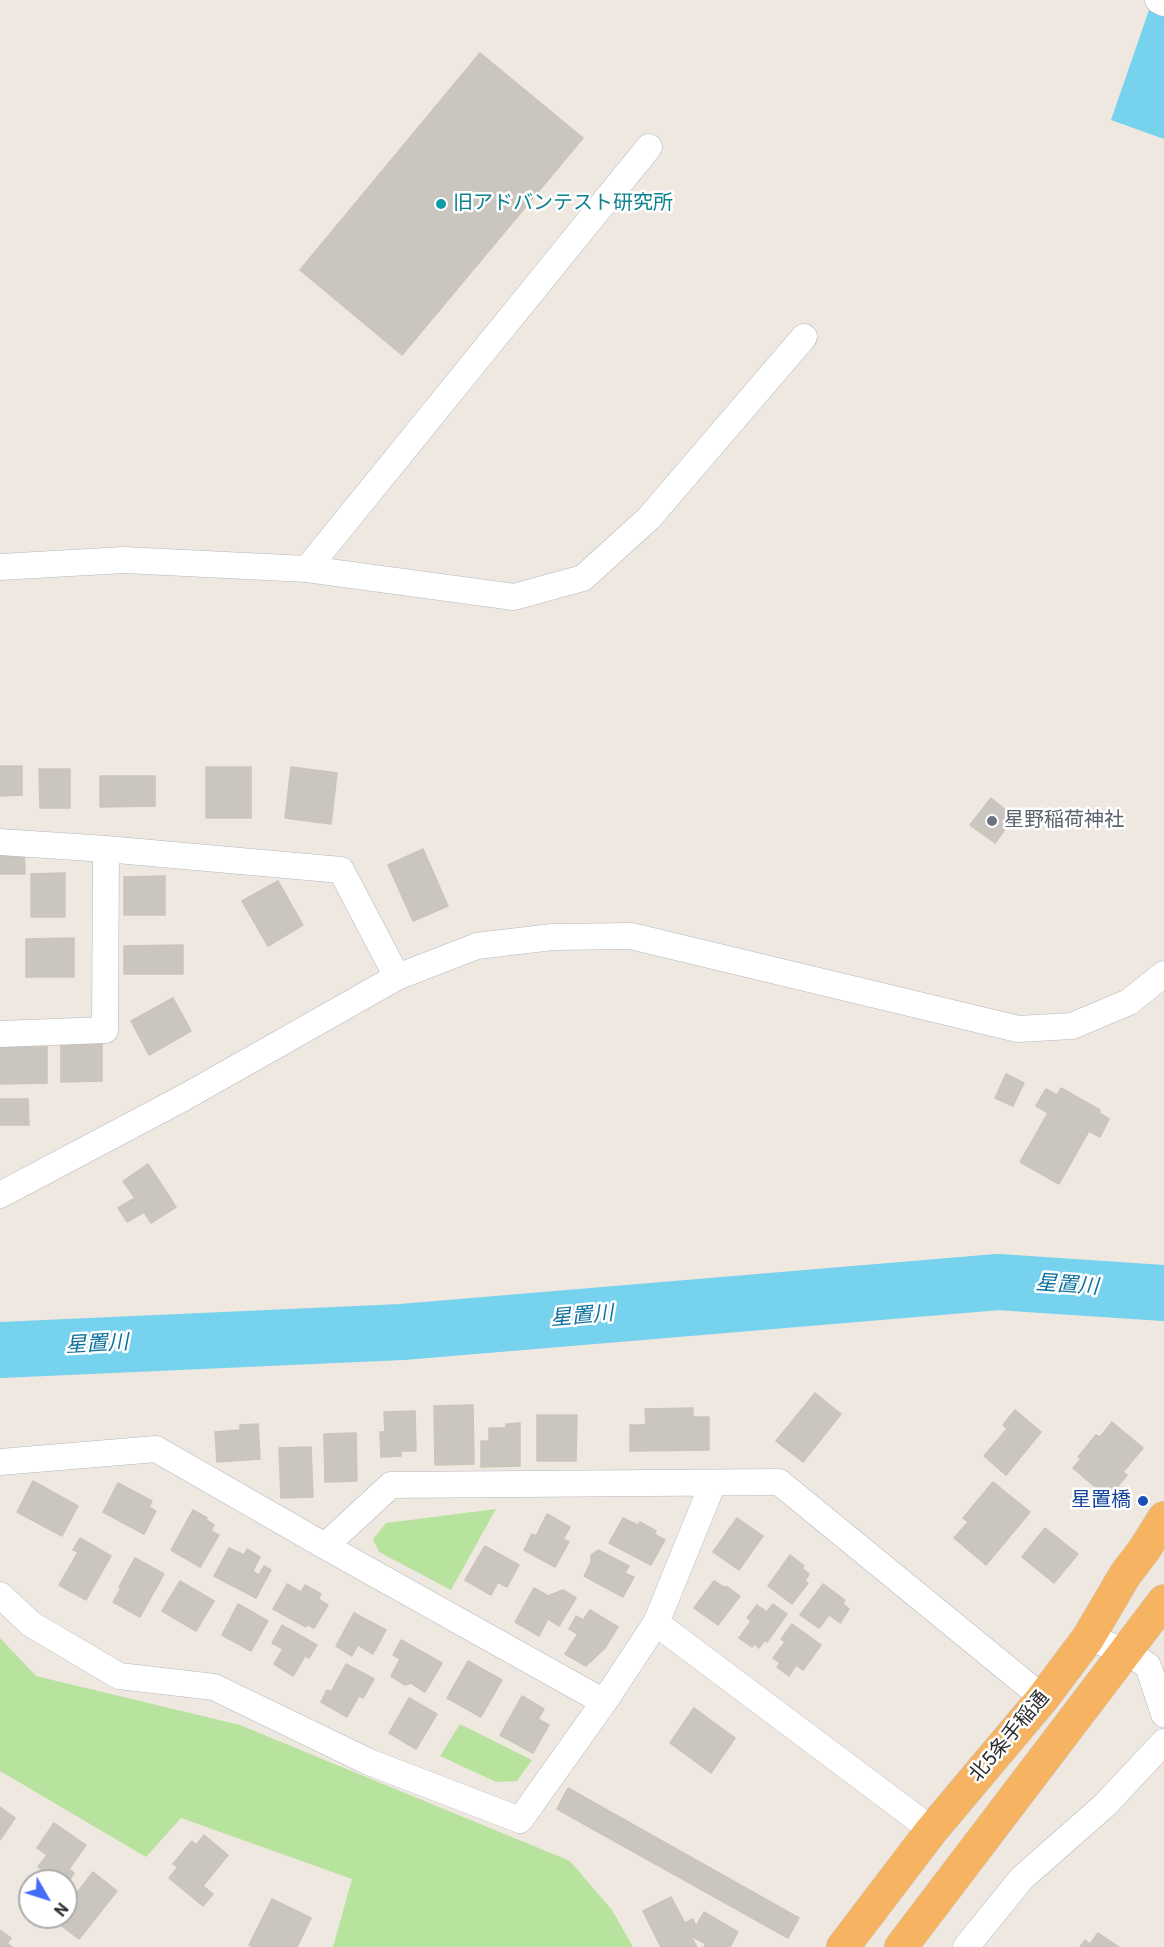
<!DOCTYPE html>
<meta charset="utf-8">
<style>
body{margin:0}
#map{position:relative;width:1164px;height:1947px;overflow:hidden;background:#eee8e0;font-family:Roboto,sans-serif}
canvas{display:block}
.north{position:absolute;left:18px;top:1869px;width:60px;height:60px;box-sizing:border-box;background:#fff;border:2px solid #ababab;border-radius:50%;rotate:129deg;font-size:16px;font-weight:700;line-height:24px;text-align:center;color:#2d2d2d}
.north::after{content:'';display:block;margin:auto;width:21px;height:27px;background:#446cf7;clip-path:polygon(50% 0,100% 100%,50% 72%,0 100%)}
</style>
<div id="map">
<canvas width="1164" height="1947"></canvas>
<div class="north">N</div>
</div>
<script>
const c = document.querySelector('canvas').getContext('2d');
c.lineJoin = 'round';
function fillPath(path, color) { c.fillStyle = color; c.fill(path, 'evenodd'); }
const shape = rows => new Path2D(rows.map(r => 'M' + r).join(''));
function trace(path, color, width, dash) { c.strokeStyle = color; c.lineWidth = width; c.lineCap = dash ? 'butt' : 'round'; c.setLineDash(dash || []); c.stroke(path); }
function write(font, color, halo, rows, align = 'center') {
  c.font = font + ' Roboto,"Noto Sans JP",sans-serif'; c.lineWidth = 5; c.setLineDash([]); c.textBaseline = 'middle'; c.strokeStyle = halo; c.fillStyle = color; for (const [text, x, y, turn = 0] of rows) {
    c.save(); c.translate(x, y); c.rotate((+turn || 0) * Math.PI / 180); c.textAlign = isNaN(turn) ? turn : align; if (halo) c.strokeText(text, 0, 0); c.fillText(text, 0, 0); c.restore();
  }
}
fillPath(shape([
 [496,1509,451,1590,379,1552,373,1539,386,1523],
 [0,1638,36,1676,240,1725,570,1861,612,1910,633,1947,333,1947,352,1879,181,1818,146,1857,0,1771],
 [460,1724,532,1760,517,1781,496,1782,440,1756]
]), '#b8e39e');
fillPath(shape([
 [1149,10,1164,16,1164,139,1111,120]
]), '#76d2ed');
trace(shape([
 [0,1350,402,1332,998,1282,1164,1293]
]), '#76d2ed', 56);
const building = shape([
 [480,53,583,138,402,355,300,270,480,53],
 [0,766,22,766,22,795,0,796,0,766],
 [206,767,251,767,251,818,206,818,206,767],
 [291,767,337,773,331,824,285,818,291,767],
 [39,769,70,769,70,808,40,808,39,769],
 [100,776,155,776,155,806,100,807,100,776],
 [991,798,1014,817,995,843,970,825,991,798],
 [0,848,24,848,25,874,0,874,0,848],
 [423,849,448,906,413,921,388,865,423,849],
 [65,873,65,917,31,917,31,874,65,873],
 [165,876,165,915,124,915,124,877,165,876],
 [278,881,303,925,268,946,242,901,278,881],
 [74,938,74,977,26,977,26,939,74,938],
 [183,945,183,974,124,974,124,946,183,945],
 [173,998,191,1031,149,1055,131,1021,173,998],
 [61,1042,102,1042,102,1081,61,1082,61,1042],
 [0,1047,47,1047,47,1083,0,1084,0,1047],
 [1006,1074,1024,1083,1013,1106,995,1098,1006,1074],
 [1061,1088,1100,1110,1099,1113,1109,1119,1100,1137,1089,1131,1059,1184,1020,1162,1048,1113,1036,1106,1046,1089,1057,1095,1061,1088],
 [0,1099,28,1099,29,1125,0,1125,0,1099],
 [148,1164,176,1207,151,1223,144,1212,127,1222,118,1208,135,1198,123,1181,148,1164],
 [815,1393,841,1414,803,1462,776,1441,815,1393],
 [473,1405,474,1464,435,1465,434,1406,473,1405],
 [693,1408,693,1417,709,1417,709,1450,630,1451,630,1425,646,1425,645,1409,693,1408],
 [1015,1410,1041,1432,1006,1475,984,1456,1007,1429,1003,1425,1015,1410],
 [415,1411,416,1451,401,1451,401,1456,381,1457,380,1432,385,1432,384,1412,415,1411],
 [537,1415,577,1415,576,1461,537,1461,537,1415],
 [1112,1422,1143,1448,1123,1472,1127,1475,1108,1498,1073,1468,1081,1459,1078,1457,1096,1435,1100,1437,1112,1422],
 [520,1423,520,1466,481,1467,481,1441,489,1441,489,1428,506,1428,506,1424,520,1423],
 [258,1424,260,1459,217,1462,215,1432,240,1430,240,1425,258,1424],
 [356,1433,357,1481,325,1482,324,1434,356,1433],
 [311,1447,313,1497,281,1498,279,1448,311,1447],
 [33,1481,78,1506,62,1536,17,1512,33,1481],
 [993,1482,1030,1512,986,1565,954,1538,968,1522,963,1518,993,1482],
 [118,1483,152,1501,149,1507,156,1511,144,1534,103,1512,118,1483],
 [193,1510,207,1518,206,1520,214,1525,211,1531,219,1535,200,1567,171,1550,193,1510],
 [547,1514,570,1527,563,1539,569,1542,555,1567,524,1550,532,1534,536,1536,547,1514],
 [623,1518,638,1525,640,1522,656,1531,654,1534,665,1540,651,1565,609,1543,623,1518],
 [737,1518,763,1536,739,1570,713,1552,737,1518],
 [1045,1528,1078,1554,1054,1583,1022,1557,1045,1528],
 [80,1538,111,1556,86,1600,59,1585,78,1552,73,1550,80,1538],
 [485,1546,519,1565,507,1587,498,1582,491,1595,465,1580,485,1546],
 [229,1548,244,1555,247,1549,260,1557,253,1571,259,1575,264,1566,271,1570,256,1598,214,1576,229,1548],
 [598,1550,629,1566,625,1573,634,1577,623,1597,584,1576,591,1562,591,1555,598,1550],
 [790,1555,804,1566,802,1568,809,1574,805,1581,808,1583,792,1604,768,1586,790,1555],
 [135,1558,164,1574,140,1617,113,1602,121,1588,119,1587,135,1558],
 [180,1581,214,1601,196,1631,162,1611,180,1581],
 [714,1581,725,1588,726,1586,740,1596,718,1625,694,1608,714,1581],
 [287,1584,301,1592,305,1585,321,1594,318,1599,328,1605,314,1628,307,1624,306,1627,273,1609,287,1584],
 [823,1584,845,1600,843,1604,849,1609,840,1623,829,1615,819,1628,800,1615,823,1584],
 [534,1588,548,1596,563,1590,576,1598,559,1626,548,1619,539,1636,515,1622,534,1588],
 [238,1604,268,1621,251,1651,222,1635,238,1604],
 [773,1604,787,1614,767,1642,765,1640,759,1648,754,1644,752,1647,739,1638,751,1621,747,1618,757,1605,767,1612,773,1604],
 [590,1610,618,1627,605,1648,586,1666,565,1654,578,1634,569,1629,576,1616,583,1620,590,1610],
 [354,1613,386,1630,373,1654,358,1645,352,1656,336,1646,354,1613],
 [792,1624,821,1645,803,1670,796,1665,789,1676,777,1667,780,1663,773,1658,785,1642,781,1639,792,1624],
 [282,1625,317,1645,309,1658,305,1656,293,1676,274,1664,283,1649,272,1643,282,1625],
 [401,1640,442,1663,425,1692,411,1683,405,1685,391,1676,400,1659,393,1655,401,1640],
 [468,1661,502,1680,481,1717,447,1698,468,1661],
 [346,1664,374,1679,363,1698,359,1696,347,1717,321,1702,327,1690,331,1692,346,1664],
 [522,1696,544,1709,538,1719,549,1725,533,1753,500,1735,522,1696],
 [409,1698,437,1714,416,1749,389,1733,409,1698],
 [694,1708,735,1738,711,1773,670,1743,694,1708],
 [568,1788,799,1918,788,1938,557,1809,568,1788],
 [0,1807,15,1818,0,1840,0,1807],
 [54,1823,86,1845,69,1869,74,1873,66,1885,66,1881,59,1881,38,1867,47,1855,37,1848,54,1823],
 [204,1835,228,1855,203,1886,213,1894,203,1906,169,1878,178,1867,173,1864,192,1841,196,1845,204,1835],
 [93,1872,117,1891,79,1939,55,1921,58,1917,66,1917,66,1907,93,1872],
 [671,1897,685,1923,693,1919,696,1926,704,1912,738,1932,730,1947,704,1947,706,1944,691,1936,697,1947,661,1947,643,1911,671,1897],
 [272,1899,311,1918,297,1947,253,1947,249,1945,272,1899],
 [0,1930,11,1938,7,1944,12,1947,0,1947,0,1930],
 [1098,1933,1119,1947,1080,1947,1085,1940,1090,1944,1098,1933]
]);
fillPath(building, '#cac6bf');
trace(building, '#cac4ba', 1.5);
const minor = shape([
 [1158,0,1164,3],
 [0,567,124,560,307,569,514,597,583,578,649,518,804,337],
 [307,569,649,147],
 [0,842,106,849,341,870,397,977],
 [0,1034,105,1030,106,849],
 [0,1195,185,1097,397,977,477,946,552,937,631,936,1018,1029,1072,1026,1129,1002,1164,974],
 [0,1462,156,1449,325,1546,604,1702],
 [325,1546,391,1485,779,1482,1043,1698],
 [0,1595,31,1624,119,1676,214,1687,369,1762,520,1820,604,1702,656,1623,713,1483],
 [656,1623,932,1830],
 [1088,1638,1126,1651,1148,1666,1164,1714],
 [966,1947,1022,1878,1105,1805,1164,1742]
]);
const trunk = shape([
 [843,1947,932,1830,1043,1698,1088,1638,1125,1575,1144,1550,1164,1518],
 [901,1947,1164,1601]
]);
trace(minor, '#b4b7c0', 27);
trace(trunk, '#c8c8c8', 34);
trace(minor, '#fff', 26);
trace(trunk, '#f6b462', 33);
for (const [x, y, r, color] of [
 [441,204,6,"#0f9aa8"],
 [992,821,6,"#6b7280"],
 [1143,1501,6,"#1a4fb4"]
]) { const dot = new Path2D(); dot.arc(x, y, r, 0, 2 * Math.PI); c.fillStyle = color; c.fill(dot); trace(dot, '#fff', 2); }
write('20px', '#0d838f', '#fff', [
 ["旧アドバンテスト研究所",453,204]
], 'left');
write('20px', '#5b616d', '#fff', [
 ["星野稲荷神社",1004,821]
], 'left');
write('20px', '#164399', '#fff', [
 ["星置橋",1131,1501]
], 'right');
write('20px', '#2d2d2d', '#fff', [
 ["北5条手稲通",1010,1737,-50]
]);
write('italic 21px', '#10739f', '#fff', [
 ["星置川",1067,1286,4],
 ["星置川",582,1317,-5],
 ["星置川",97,1345,-3]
]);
</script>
